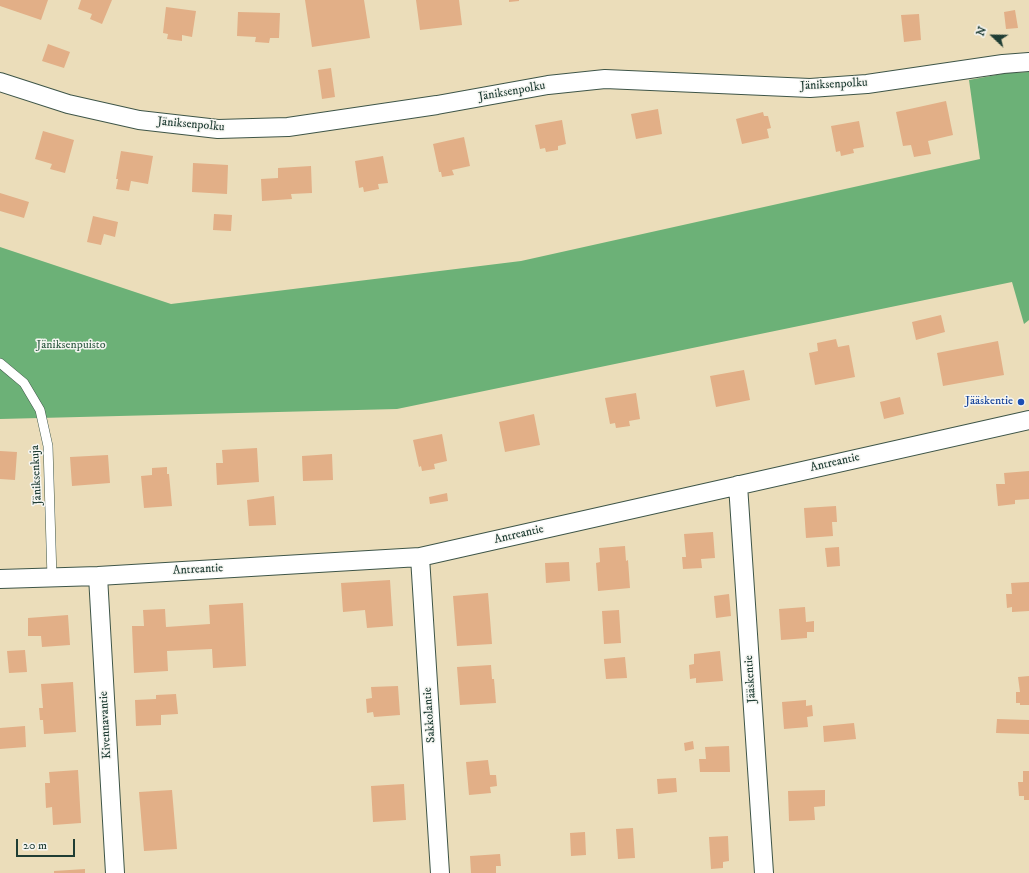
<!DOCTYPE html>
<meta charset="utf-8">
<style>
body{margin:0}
#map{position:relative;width:1029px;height:873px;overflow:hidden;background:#ebddba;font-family:"IM FELL DW Pica",serif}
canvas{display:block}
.north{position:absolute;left:973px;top:16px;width:40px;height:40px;-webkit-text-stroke:3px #f6f6f2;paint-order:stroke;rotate:292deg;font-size:11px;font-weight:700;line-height:16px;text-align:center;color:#1f3d34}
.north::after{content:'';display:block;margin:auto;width:14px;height:18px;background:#1f3d34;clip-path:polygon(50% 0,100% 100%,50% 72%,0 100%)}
.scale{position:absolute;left:16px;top:839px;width:59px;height:18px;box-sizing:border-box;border:2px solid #1f3d34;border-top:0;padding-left:5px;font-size:12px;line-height:14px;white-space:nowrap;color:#1f3d34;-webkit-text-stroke:3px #f6f6f2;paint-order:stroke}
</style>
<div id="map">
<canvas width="1029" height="873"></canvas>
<div class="north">N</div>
<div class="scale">20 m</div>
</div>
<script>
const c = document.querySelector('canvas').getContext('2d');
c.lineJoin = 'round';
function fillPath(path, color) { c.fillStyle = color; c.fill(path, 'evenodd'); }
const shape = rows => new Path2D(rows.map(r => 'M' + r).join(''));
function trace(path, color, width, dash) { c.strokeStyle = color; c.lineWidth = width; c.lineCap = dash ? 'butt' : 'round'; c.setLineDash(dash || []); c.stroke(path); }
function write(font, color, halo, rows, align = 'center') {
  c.font = font + ' "IM FELL DW Pica",serif'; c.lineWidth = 3; c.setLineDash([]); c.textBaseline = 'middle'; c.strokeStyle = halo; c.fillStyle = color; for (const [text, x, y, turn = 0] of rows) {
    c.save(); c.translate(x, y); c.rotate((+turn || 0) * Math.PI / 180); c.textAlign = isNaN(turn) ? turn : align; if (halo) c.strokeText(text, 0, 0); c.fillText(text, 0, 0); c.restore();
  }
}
fillPath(shape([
 [1029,72,1029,320,1024,324,1012,282,397,409,0,419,0,247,171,304,521,261,980,159,969,80,1007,73]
]), '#6cb177');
fillPath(shape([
 [0,0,48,0,41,20,0,6],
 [81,0,112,0,102,24,90,19,92,14,78,9],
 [305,0,364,0,370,38,312,47],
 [416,0,459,0,462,25,420,30],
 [509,0,519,0,519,1,509,2],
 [166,7,196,11,192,37,182,35,182,41,167,39,168,34,163,33],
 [1015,10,1018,28,1006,29,1004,12],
 [238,12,280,13,279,38,270,38,269,43,255,42,256,37,237,36],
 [919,14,921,40,904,42,901,15],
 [48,44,70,52,64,68,42,61],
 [331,68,335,97,322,99,318,70],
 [946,101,953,135,928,141,931,154,914,157,911,145,903,146,896,112],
 [658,109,662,134,636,139,631,114],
 [763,112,764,116,768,116,771,128,767,129,769,138,742,144,736,119],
 [562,120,566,144,558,146,558,150,546,152,545,148,540,149,535,125],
 [859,121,864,147,853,149,854,153,841,156,840,151,836,152,831,126],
 [43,131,74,140,65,173,50,169,52,164,35,159],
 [464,137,470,166,452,170,454,175,442,177,441,172,439,172,433,144],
 [121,151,153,156,148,184,131,181,129,191,116,189,118,179,116,179],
 [383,156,388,183,378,184,379,189,364,192,363,187,359,188,355,161],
 [193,163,228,165,227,194,192,192],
 [311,166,312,193,291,194,292,199,262,201,261,179,278,178,278,168],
 [0,193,29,202,24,218,0,211],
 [214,214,232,215,231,231,213,230],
 [93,216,118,222,115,237,104,234,101,245,87,242],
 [941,315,945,332,916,340,912,322],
 [836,339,838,347,849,345,855,377,815,385,809,353,818,351,817,343],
 [998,341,1004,375,943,386,937,353],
 [744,370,750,400,716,407,710,376],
 [636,393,640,419,629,421,630,426,616,428,615,423,610,424,605,398],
 [900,397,904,414,884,419,880,402],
 [534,414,540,445,505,452,499,422],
 [442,434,447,461,434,464,435,469,422,471,421,466,419,467,413,440],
 [257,448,259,482,217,485,216,463,223,463,222,450],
 [0,451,17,452,15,480,0,479],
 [332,454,333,480,303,481,302,456],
 [108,455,110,483,72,486,70,457],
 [167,467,167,474,169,474,172,506,144,508,141,476,152,475,152,468],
 [1029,471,1029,499,1015,500,1015,504,998,506,996,484,1005,484,1004,473],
 [447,493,448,501,430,504,429,497],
 [274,496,276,525,249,526,247,500],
 [836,506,837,522,832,522,833,536,806,538,804,508],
 [713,532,715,558,701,559,702,568,683,569,682,557,686,557,684,534],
 [625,546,626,561,628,560,630,588,598,591,596,563,600,562,599,548],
 [839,547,840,566,827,567,825,548],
 [569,562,570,581,546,583,545,563],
 [390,580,393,626,367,628,365,610,343,612,341,583],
 [1029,582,1029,611,1012,612,1012,607,1007,608,1006,594,1012,594,1011,583],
 [488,593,492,644,457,646,453,596],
 [729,594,731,616,716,618,714,596],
 [243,603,246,666,213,668,212,649,167,651,168,671,134,673,132,626,144,626,143,610,165,609,166,627,210,624,209,605],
 [805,607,806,622,814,621,814,632,807,632,807,638,781,640,779,609],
 [619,610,621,643,604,644,602,611],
 [68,615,70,645,42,647,41,636,28,636,28,618],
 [25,650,27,672,9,673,7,651],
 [720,651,723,681,696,683,696,678,690,679,689,665,694,664,694,654],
 [625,657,627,678,606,679,604,659],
 [491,665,492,679,494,679,496,703,460,705,457,667],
 [1029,676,1029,705,1020,705,1020,703,1016,703,1016,692,1020,692,1018,677],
 [73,682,76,732,44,734,43,720,40,720,39,708,43,708,41,684],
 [398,686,400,715,374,717,373,712,367,713,366,699,372,698,371,687],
 [176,694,178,714,161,715,161,725,136,726,135,700,156,699,156,695],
 [806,700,806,706,812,705,813,716,807,717,808,727,784,729,782,702],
 [997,719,1029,720,1029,734,996,733],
 [854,723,856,739,824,742,823,726],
 [25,726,26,747,0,749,0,728],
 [693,741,694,749,685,751,684,743],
 [729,746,730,772,700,772,699,759,706,759,705,747],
 [488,760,490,775,496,775,497,786,490,787,491,793,469,795,466,762],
 [78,770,81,823,53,825,52,807,46,808,45,783,50,783,49,772],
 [1023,771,1029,771,1029,800,1024,800,1024,796,1019,796,1018,782,1023,782],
 [676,778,677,792,658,794,657,779],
 [404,784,406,820,373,822,371,786],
 [172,790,177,849,144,851,139,792],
 [825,790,825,806,814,807,815,820,789,821,788,791],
 [633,828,635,858,618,859,616,829],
 [585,832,586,855,571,856,570,833],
 [728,836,729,861,723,862,723,868,711,869,709,837],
 [500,854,501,866,496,866,496,873,471,873,470,856],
 [85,869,85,873,54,873,54,871]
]), '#e2af87');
const lane = shape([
 [0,363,24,383,40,410,48,446,52,578]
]);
const street = shape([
 [0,82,68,104,139,120,218,129,288,127,437,105,548,85,605,79,810,88,867,84,1003,64,1029,62],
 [738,485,764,873],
 [420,557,440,873],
 [98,576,115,873],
 [0,579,98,576,420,557,1029,420]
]);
trace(lane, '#3e5548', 10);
trace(street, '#3e5548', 20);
trace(lane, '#fff', 9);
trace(street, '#fff', 18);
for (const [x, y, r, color] of [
 [1021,402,4,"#1a4fb4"]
]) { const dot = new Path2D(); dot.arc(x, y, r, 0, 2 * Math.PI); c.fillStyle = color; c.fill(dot); trace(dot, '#f6f6f2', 1.5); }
write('12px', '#1f3d34', '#f6f6f2', [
 ["Jäniksenpolku",834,85,-3],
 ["Jäniksenpolku",512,92,-10],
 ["Jäniksenpolku",191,125,5],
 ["Antreantie",835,463,-13],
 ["Jäniksenkuja",37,475,-93],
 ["Antreantie",519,535,-13],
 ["Antreantie",198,570,-3],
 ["Jääskentie",751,679,-94],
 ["Sakkolantie",430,715,-94],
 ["Kivennavantie",106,725,-93]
]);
write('12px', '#38614a', '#f6f6f2', [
 ["Jäniksenpuisto",71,346]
]);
write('12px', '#164399', '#f6f6f2', [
 ["Jääskentie",1013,402]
], 'right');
</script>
